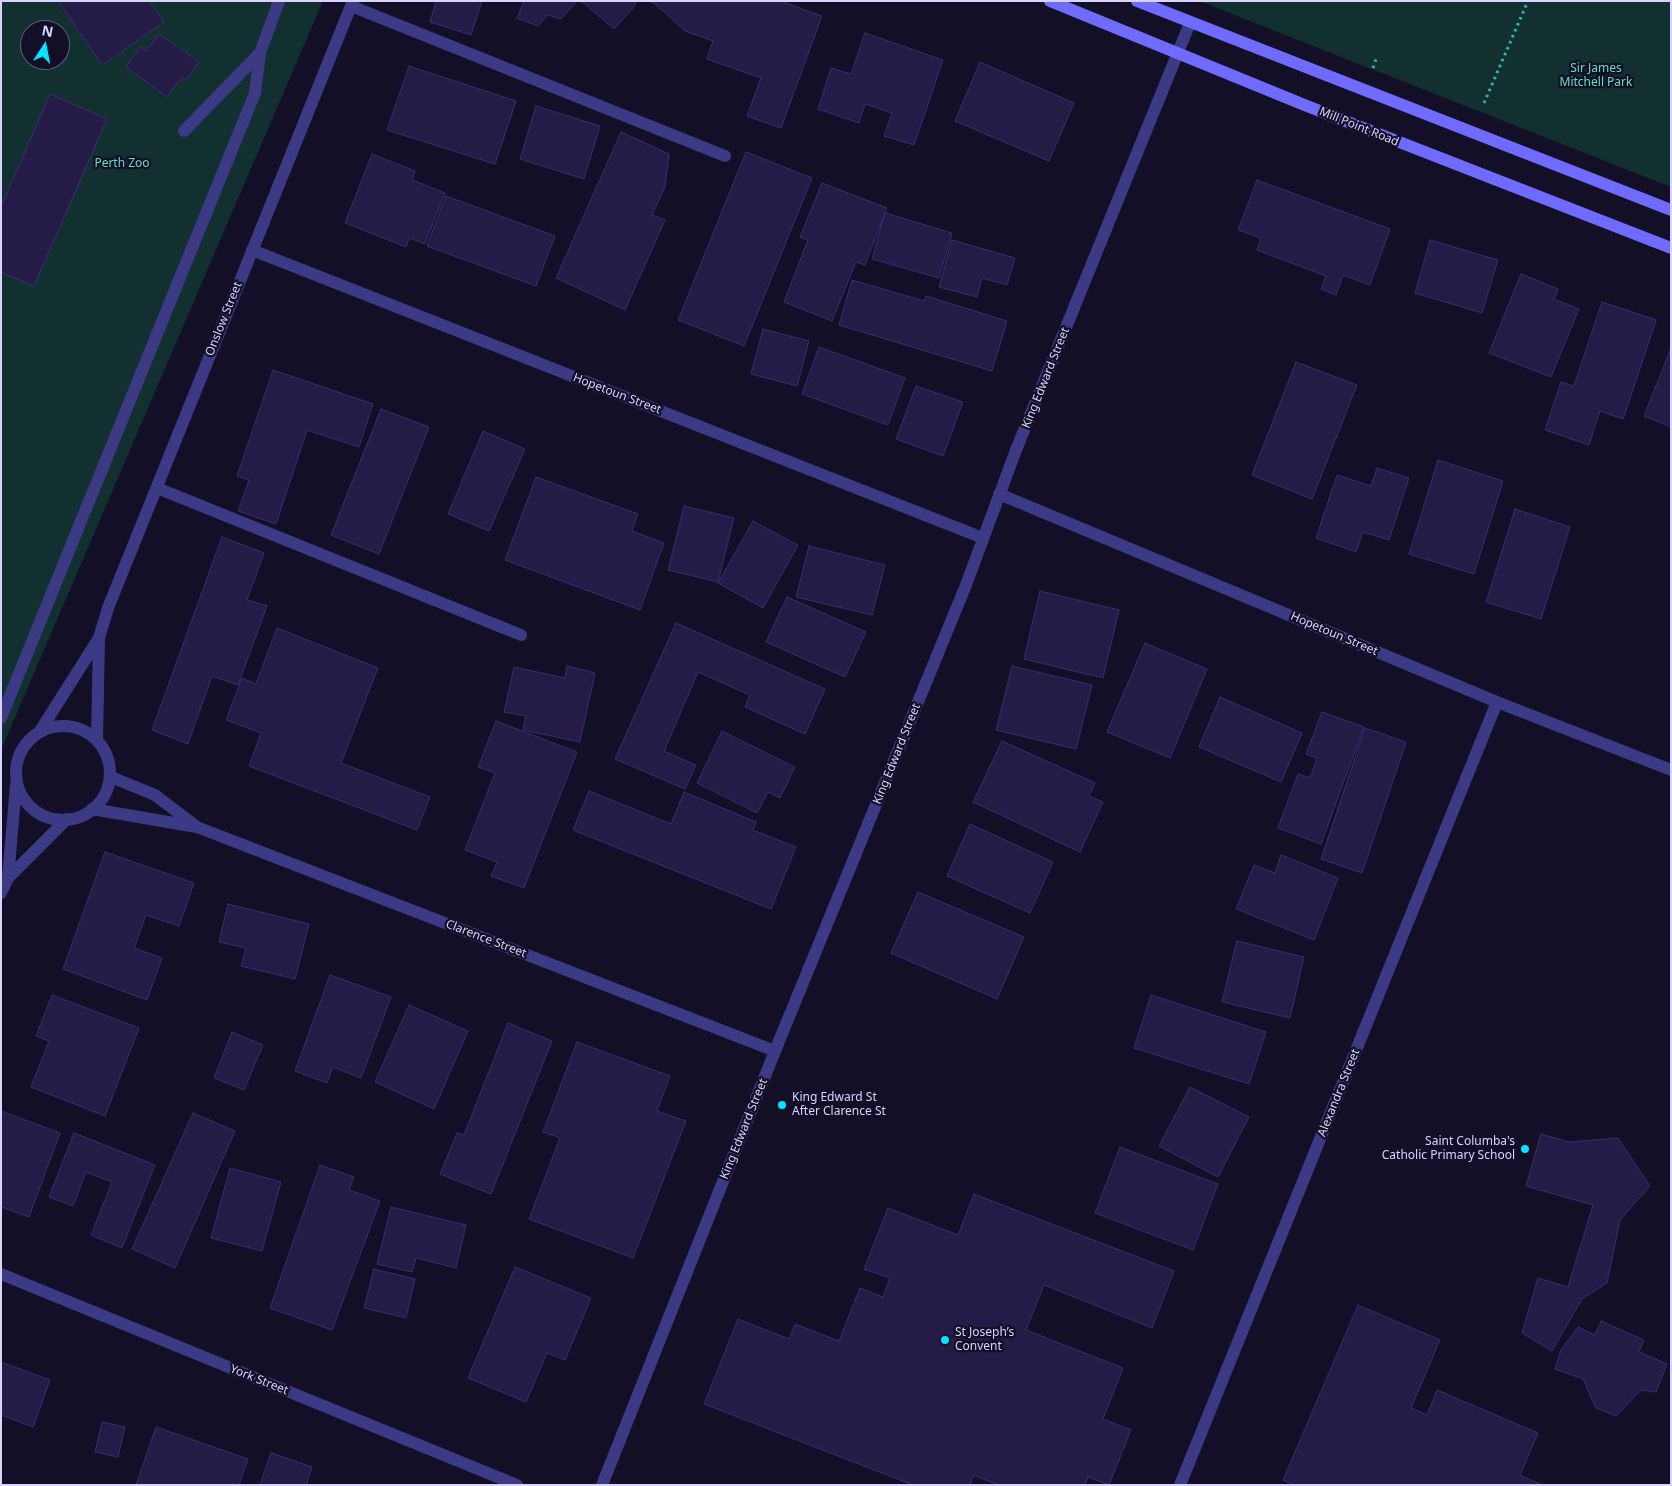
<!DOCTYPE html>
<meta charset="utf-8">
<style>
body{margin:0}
#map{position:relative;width:1672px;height:1486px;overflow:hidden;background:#130f26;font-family:"Noto Sans",sans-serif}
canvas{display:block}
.frame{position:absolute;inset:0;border:2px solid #d9d4ff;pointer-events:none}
.north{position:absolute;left:20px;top:20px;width:50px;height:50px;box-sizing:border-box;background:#130f26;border:1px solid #625e7d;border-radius:50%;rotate:11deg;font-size:14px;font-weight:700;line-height:20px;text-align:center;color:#d9d4ff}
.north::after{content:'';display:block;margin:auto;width:18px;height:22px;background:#00e5ff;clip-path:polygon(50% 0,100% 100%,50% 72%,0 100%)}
</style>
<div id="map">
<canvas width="1672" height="1486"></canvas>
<div class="frame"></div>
<div class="north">N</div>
</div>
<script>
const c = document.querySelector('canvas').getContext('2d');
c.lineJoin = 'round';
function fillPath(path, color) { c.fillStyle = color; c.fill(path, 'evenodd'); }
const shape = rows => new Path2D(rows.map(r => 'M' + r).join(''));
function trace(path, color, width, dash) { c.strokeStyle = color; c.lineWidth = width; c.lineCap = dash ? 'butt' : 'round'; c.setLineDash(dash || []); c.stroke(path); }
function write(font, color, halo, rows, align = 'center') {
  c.font = font + ' "Noto Sans",sans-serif'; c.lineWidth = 4.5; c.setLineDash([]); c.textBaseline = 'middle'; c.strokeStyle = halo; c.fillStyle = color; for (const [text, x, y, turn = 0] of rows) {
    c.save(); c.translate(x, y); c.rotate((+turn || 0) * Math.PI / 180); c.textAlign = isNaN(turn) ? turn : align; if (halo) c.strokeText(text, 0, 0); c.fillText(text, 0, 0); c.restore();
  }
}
fillPath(shape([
 [1,1,323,1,1,750],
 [30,30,60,30,60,60,30,60],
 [1199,1,1671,1,1671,187]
]), '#12302f');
const building = shape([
 [58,1,149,1,164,22,102,65,58,1],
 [436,1,482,1,471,35,430,22,436,1],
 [524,1,577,1,561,19,548,15,538,26,517,18,524,1],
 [581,1,636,1,634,7,614,29,581,1],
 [648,1,780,1,822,16,781,128,747,116,761,78,707,59,713,41,685,31,654,3,648,1],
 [865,33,943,60,914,145,884,136,892,113,865,104,859,123,818,109,831,68,851,74,865,33],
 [159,34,199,62,186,80,182,77,167,97,126,67,140,47,146,51,159,34],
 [980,62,1074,103,1049,161,955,121,980,62],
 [409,66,516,101,495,164,387,130,409,66],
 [50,94,107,119,34,286,1,272,1,207,50,94],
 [536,106,600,126,584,179,520,159,536,106],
 [621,132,669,154,665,187,652,215,665,220,625,310,556,278,621,132],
 [746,152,812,178,744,346,678,320,746,152],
 [372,154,415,171,412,180,445,193,425,244,409,238,406,247,345,223,372,154],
 [1257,180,1390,229,1370,285,1343,275,1336,295,1321,289,1326,276,1257,250,1261,238,1238,230,1257,180],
 [822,183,887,208,865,265,856,262,832,321,784,302,808,240,800,237,822,183],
 [446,196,555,236,536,286,427,246,446,196],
 [885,213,952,233,939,278,872,259,885,213],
 [952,240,1015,258,1007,285,982,278,977,297,939,287,952,240],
 [1430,240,1498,260,1482,313,1415,293,1430,240],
 [1521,274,1558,289,1554,299,1579,309,1551,377,1489,353,1521,274],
 [852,280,924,301,926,296,1007,321,992,371,839,325,852,280],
 [1602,302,1656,320,1623,419,1600,411,1589,445,1545,430,1561,382,1574,386,1602,302],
 [763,329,809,341,797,386,751,374,763,329],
 [819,347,905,378,888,425,802,394,819,347],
 [1671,348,1671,427,1644,416,1671,348],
 [1296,362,1357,385,1312,499,1252,475,1296,362],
 [273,370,373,404,359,447,307,430,276,524,238,511,249,480,237,476,273,370],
 [916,386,963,402,943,456,896,439,916,386],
 [381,409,429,427,379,554,331,535,381,409],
 [483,431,525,449,489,531,448,514,483,431],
 [1438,460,1503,481,1474,574,1409,554,1438,460],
 [1377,468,1409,478,1389,540,1363,532,1356,552,1316,538,1337,475,1371,486,1377,468],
 [536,477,638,514,632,531,664,543,640,610,505,560,536,477],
 [684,506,734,518,718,582,668,570,684,506],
 [1515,509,1570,527,1541,619,1486,602,1515,509],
 [753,521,798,545,763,608,718,583,753,521],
 [222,537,264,553,247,600,267,606,238,685,212,676,188,744,152,730,222,537],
 [809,546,885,565,872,615,796,597,809,546],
 [1040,591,1119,610,1103,678,1024,659,1040,591],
 [787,597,866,632,845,677,766,642,787,597],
 [676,623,825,689,805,734,745,707,750,695,698,672,664,751,696,765,685,789,615,759,676,623],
 [277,628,378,668,341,763,430,797,417,830,249,766,261,733,226,720,242,678,256,684,277,628],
 [1145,643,1207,669,1170,758,1107,732,1145,643],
 [567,666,595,673,580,742,523,730,526,716,504,712,514,667,565,678,567,666],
 [1012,666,1092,685,1076,749,996,730,1012,666],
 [1220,697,1302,733,1281,782,1199,747,1220,697],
 [1322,712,1364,727,1321,844,1278,828,1298,774,1310,778,1317,758,1306,754,1322,712],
 [496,721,577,752,524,888,491,876,497,862,465,850,495,773,478,767,496,721],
 [1365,728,1406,742,1362,873,1321,859,1365,728],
 [722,731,795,767,780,798,768,792,757,813,697,783,722,731],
 [1002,741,1095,783,1089,796,1103,802,1080,852,973,802,1002,741],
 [589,791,671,824,684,792,756,822,753,830,796,847,771,909,573,830,589,791],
 [970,824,1053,862,1030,913,947,876,970,824],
 [105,852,194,883,179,926,146,915,134,948,162,958,147,1000,63,969,105,852],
 [1281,855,1338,878,1314,940,1236,909,1254,865,1275,873,1281,855],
 [918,892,1024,937,997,999,891,953,918,892],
 [228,904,309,924,295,979,241,966,246,948,219,942,228,904],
 [1237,941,1304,957,1290,1018,1222,1002,1237,941],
 [330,975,391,997,361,1078,333,1067,327,1083,295,1071,330,975],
 [52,995,139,1028,105,1116,31,1087,49,1041,36,1036,52,995],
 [1151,995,1266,1032,1249,1084,1134,1048,1151,995],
 [409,1005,468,1031,434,1109,375,1082,409,1005],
 [508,1023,552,1041,491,1194,440,1174,457,1133,464,1135,508,1023],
 [232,1032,263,1045,244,1090,214,1078,232,1032],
 [577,1042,670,1076,657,1111,686,1121,633,1258,529,1219,560,1138,543,1132,577,1042],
 [1190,1087,1249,1117,1218,1177,1159,1146,1190,1087],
 [1,1111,60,1133,29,1217,1,1207,1,1111],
 [193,1113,235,1131,175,1268,132,1249,193,1113],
 [74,1133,155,1165,122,1248,91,1235,112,1182,86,1172,73,1206,49,1197,74,1133],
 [1541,1134,1569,1142,1618,1138,1650,1186,1620,1220,1607,1283,1582,1299,1552,1351,1522,1333,1538,1278,1568,1287,1593,1205,1526,1186,1541,1134],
 [1120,1147,1218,1184,1193,1250,1095,1213,1120,1147],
 [320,1165,354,1177,349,1190,380,1201,332,1330,270,1308,320,1165],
 [230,1168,281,1182,262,1251,211,1238,230,1168],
 [974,1194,1174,1271,1152,1328,1044,1285,1026,1330,1123,1368,1103,1419,1131,1430,1109,1485,1088,1477,1085,1485,999,1485,973,1475,970,1485,913,1485,704,1404,738,1319,789,1339,795,1324,839,1341,860,1288,883,1297,890,1278,864,1269,888,1208,958,1235,974,1194],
 [391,1207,466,1225,456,1268,416,1258,412,1272,377,1264,391,1207],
 [515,1267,591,1298,565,1360,547,1353,526,1402,468,1378,515,1267],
 [374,1269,415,1279,406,1318,364,1308,374,1269],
 [1358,1305,1440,1340,1411,1408,1427,1415,1437,1390,1538,1433,1520,1475,1542,1485,1294,1485,1283,1480,1358,1305],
 [1601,1321,1644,1340,1639,1352,1667,1364,1656,1392,1641,1390,1616,1416,1596,1408,1583,1379,1555,1369,1561,1350,1578,1327,1595,1335,1601,1321],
 [1,1362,50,1380,33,1427,1,1415,1,1362],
 [102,1422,125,1427,118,1457,95,1452,102,1422],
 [156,1427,248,1459,239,1485,136,1485,156,1427],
 [271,1453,312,1467,306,1485,260,1485,271,1453]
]);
fillPath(building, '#241b47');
trace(building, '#3b2d73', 1);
trace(shape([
 [1373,68,1376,59],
 [1484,103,1528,1]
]), '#2fb8b0', 3, [2.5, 4]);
trace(shape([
 [351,6,725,156],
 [184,131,260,53,279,1],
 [157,488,521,635],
 [1,718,255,93,260,53]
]), '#3d3a85', 12);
trace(shape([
 [252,250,983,538],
 [999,494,1497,702,1671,770],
 '16 773a47 47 0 1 1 94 0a47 47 0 1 1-94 0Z',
 [40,731,99,638,108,608,353,1],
 [97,739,99,638],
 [111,777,155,795,197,827],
 [92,809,197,827,775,1051],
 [8,878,67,819],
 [1,893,8,878,16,785],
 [1,1274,517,1485],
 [602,1485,775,1051,966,585,1016,450,1190,23],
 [1180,1485,1497,702]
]), '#3d3a85', 12);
trace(shape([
 [1050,1,1307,106,1671,248],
 [1137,1,1671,210]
]), '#6f6bff', 12);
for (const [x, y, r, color] of [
 [782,1105,5,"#00e5ff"],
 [1525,1149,5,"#00e5ff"],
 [945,1340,5,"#00e5ff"]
]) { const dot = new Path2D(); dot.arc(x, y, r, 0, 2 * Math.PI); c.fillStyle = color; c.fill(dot); trace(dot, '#130f26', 2); }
write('12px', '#5fe0c0', '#130f26', [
 ["Sir James",1596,69],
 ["Mitchell Park",1596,83],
 ["Perth Zoo",122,164]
]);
write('12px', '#d9d4ff', '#130f26', [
 ["Mill Point Road",1359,127,22],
 ["Onslow Street",224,319,-68],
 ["King Edward Street",1046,378,-68],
 ["Hopetoun Street",617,394,21],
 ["Hopetoun Street",1334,634,23],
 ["King Edward Street",897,754,-68],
 ["Clarence Street",486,939,21],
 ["Alexandra Street",1339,1093,-68],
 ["King Edward Street",744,1129,-68],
 ["York Street",259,1380,22]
]);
write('12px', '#d9d4ff', '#130f26', [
 ["King Edward St",792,1098],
 ["After Clarence St",792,1112],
 ["Saint Columba's",1515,1142,"right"],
 ["Catholic Primary School",1515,1156,"right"],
 ["St Joseph’s",955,1333],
 ["Convent",955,1347]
], 'left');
</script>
